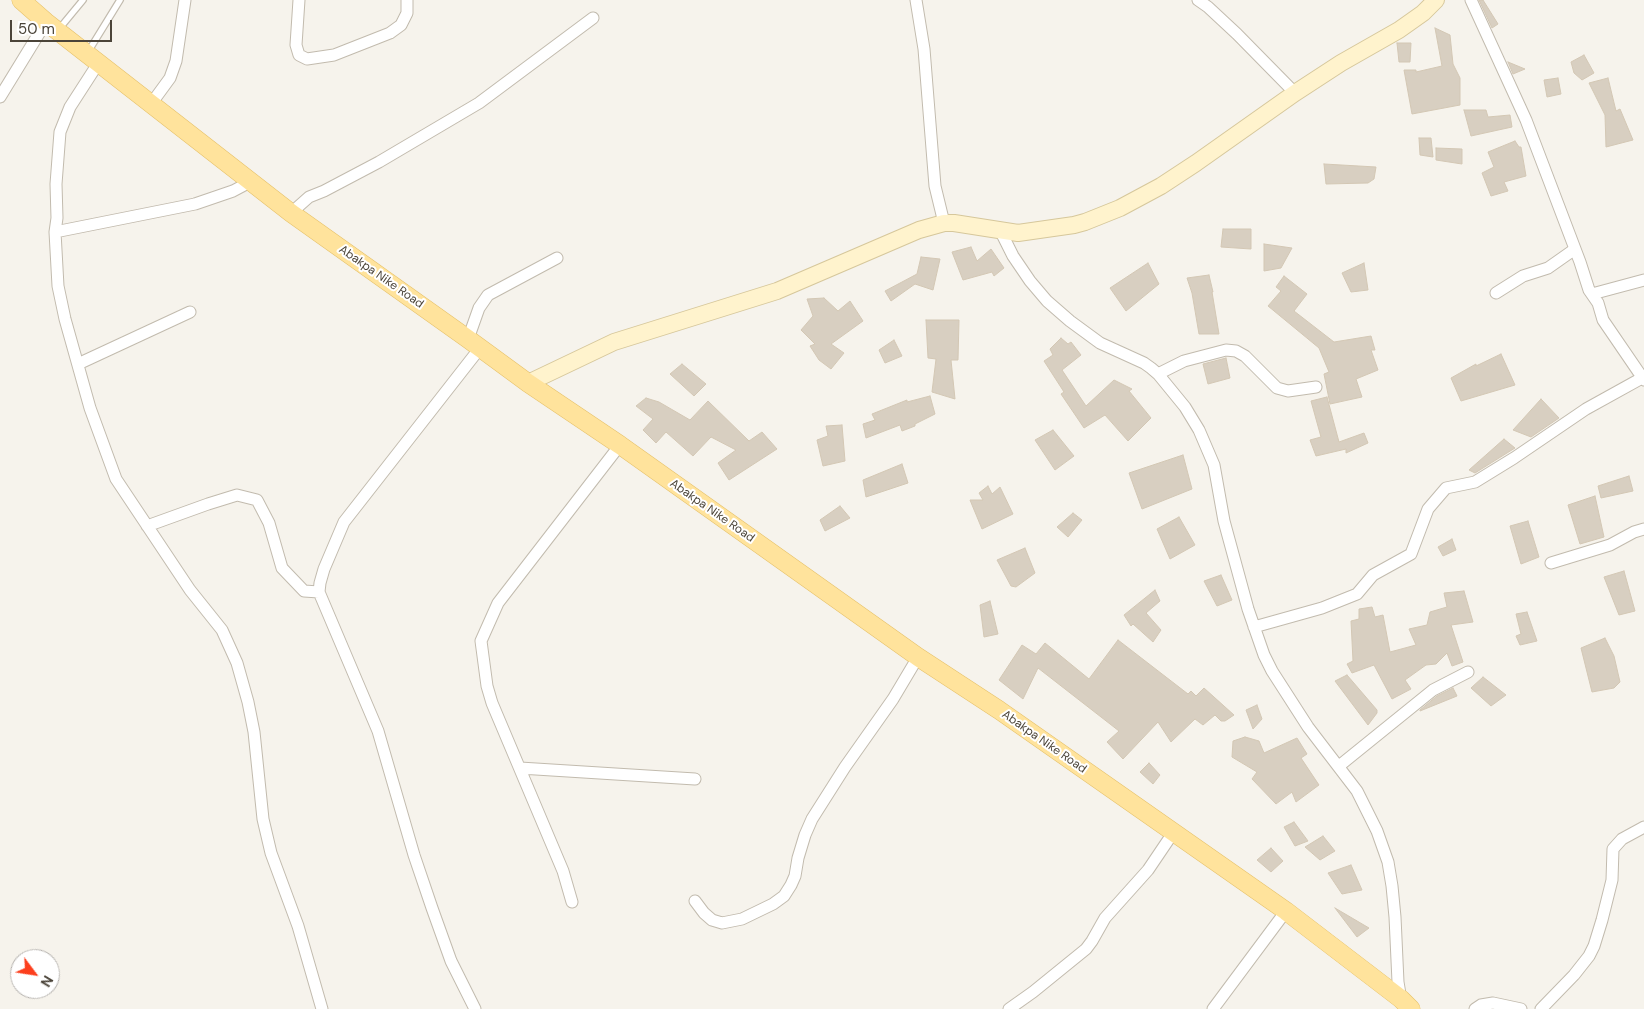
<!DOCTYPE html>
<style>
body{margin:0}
#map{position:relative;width:1644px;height:1009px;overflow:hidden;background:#f6f3ec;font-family:"DM Sans",sans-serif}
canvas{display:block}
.north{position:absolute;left:10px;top:949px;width:50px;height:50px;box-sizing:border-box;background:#fff;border:1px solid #b7b4b0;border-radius:50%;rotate:121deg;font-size:14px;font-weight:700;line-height:20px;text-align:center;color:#4b4439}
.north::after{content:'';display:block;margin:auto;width:18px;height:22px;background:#fc3f1d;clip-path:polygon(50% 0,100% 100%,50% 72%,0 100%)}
.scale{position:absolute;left:10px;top:20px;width:102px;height:22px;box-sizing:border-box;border:2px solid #4b4439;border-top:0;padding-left:6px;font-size:15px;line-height:18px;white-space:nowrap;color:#4b4439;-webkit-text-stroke:4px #fff;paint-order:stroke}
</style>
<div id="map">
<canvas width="1644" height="1009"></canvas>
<div class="north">N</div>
<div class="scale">50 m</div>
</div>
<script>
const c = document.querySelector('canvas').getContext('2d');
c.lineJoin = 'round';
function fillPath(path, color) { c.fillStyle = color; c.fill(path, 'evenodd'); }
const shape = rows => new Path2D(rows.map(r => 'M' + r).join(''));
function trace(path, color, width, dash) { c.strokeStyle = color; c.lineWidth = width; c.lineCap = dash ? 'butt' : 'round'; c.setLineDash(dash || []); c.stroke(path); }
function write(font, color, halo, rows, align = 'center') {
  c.font = font + ' "DM Sans",sans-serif'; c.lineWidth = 4; c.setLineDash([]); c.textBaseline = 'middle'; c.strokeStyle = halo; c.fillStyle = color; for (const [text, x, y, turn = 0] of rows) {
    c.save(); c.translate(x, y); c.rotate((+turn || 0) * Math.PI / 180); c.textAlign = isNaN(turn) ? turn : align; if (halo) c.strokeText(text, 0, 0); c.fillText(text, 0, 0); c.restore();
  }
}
const building = shape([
 [1479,0,1483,0,1498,24,1492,28,1479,0],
 [1435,28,1450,35,1453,64,1460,78,1460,105,1412,114,1404,70,1416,70,1416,72,1442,66,1435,28],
 [1397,43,1411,43,1410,62,1399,62,1397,43],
 [1584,55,1594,73,1582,80,1574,73,1571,62,1584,55],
 [1508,62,1525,69,1513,74,1508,62],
 [1558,78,1561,94,1547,97,1544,80,1558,78],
 [1608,78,1616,111,1620,109,1633,140,1606,147,1605,115,1589,83,1608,78],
 [1464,110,1486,110,1488,117,1510,115,1512,127,1471,136,1464,110],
 [1419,138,1431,138,1433,157,1420,155,1419,138],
 [1515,141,1519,147,1521,147,1526,176,1504,182,1508,191,1491,196,1482,173,1494,167,1488,152,1515,141],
 [1436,148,1462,149,1462,164,1436,160,1436,148],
 [1324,164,1376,167,1374,179,1368,183,1326,184,1324,164],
 [1223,229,1251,229,1251,249,1221,247,1223,229],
 [1264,244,1292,248,1281,268,1264,271,1264,244],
 [971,247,977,261,991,249,1004,268,994,276,992,272,963,280,952,252,971,247],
 [921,257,940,259,933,290,915,284,891,301,885,291,917,274,921,257],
 [1148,263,1159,284,1126,311,1110,288,1148,263],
 [1364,263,1368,290,1351,292,1342,273,1364,263],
 [1209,275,1213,292,1212,292,1219,334,1199,334,1192,293,1187,278,1209,275],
 [1284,276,1307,294,1294,311,1334,342,1371,336,1375,350,1371,350,1378,370,1356,379,1362,397,1330,404,1324,374,1329,372,1319,348,1268,306,1281,291,1276,287,1284,276],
 [824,298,838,311,850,301,863,321,831,344,844,353,831,369,819,360,810,346,815,344,801,330,813,316,807,299,824,298],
 [926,320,959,320,958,360,951,360,955,399,932,392,936,359,928,358,926,320],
 [1061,338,1068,344,1071,342,1081,355,1062,370,1086,406,1114,380,1132,389,1129,391,1151,418,1128,441,1105,415,1084,428,1061,394,1064,392,1044,361,1053,355,1050,349,1061,338],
 [894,340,902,356,885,363,879,350,894,340],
 [1501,354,1515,385,1461,401,1451,378,1476,364,1476,366,1501,354],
 [1226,358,1230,378,1208,384,1203,364,1226,358],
 [682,364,706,384,694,396,670,374,682,364],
 [930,396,935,414,915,424,915,426,902,431,900,425,866,438,863,424,875,420,872,414,907,400,907,402,930,396],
 [1327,397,1339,442,1364,433,1368,443,1346,453,1346,449,1316,456,1310,440,1321,437,1311,401,1327,397],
 [646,398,659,402,690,420,708,401,749,441,762,432,777,449,729,480,718,463,736,450,711,437,693,456,666,432,656,443,643,430,653,419,636,406,646,398],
 [1541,399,1559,418,1531,437,1513,430,1541,399],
 [842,425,845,461,823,466,817,440,828,436,826,426,842,425],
 [1053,430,1074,456,1055,470,1035,440,1053,430],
 [1504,439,1515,448,1475,473,1469,470,1504,439],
 [1183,455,1192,489,1142,509,1129,473,1183,455],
 [902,464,908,483,866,497,863,480,902,464],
 [1629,476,1633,491,1601,498,1598,486,1629,476],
 [988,486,992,494,1000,487,1013,514,982,529,970,500,983,500,979,493,988,486],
 [1595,496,1604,537,1580,544,1568,505,1595,496],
 [840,506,850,518,825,531,820,520,840,506],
 [1073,513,1082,520,1068,537,1057,527,1073,513],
 [1179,517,1195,545,1170,559,1157,529,1179,517],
 [1528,521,1539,557,1521,564,1510,526,1528,521],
 [1452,539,1456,550,1443,556,1438,547,1452,539],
 [1025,548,1035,573,1016,587,1011,586,997,560,1025,548],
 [1624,571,1635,611,1619,615,1604,577,1624,571],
 [1221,575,1232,600,1217,606,1204,581,1221,575],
 [1155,590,1160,601,1146,613,1161,630,1153,642,1133,624,1131,626,1124,615,1155,590],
 [1464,591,1473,622,1451,625,1463,662,1452,666,1447,653,1436,664,1426,665,1405,680,1411,689,1392,699,1374,665,1352,673,1347,664,1353,661,1351,621,1359,619,1359,609,1372,607,1375,617,1383,615,1390,652,1416,645,1409,629,1427,625,1430,612,1447,607,1444,593,1464,591],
 [990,601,998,634,984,637,980,605,990,601],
 [1527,612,1537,641,1520,645,1516,636,1521,634,1516,614,1527,612],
 [1605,638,1614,656,1620,682,1614,688,1592,692,1581,648,1605,638],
 [1118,640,1188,694,1191,691,1196,696,1204,688,1234,715,1225,721,1221,721,1215,715,1203,725,1195,719,1171,742,1158,722,1123,759,1107,742,1119,731,1038,668,1023,699,999,680,1022,645,1036,654,1045,643,1089,679,1118,640],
 [1347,675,1377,710,1377,713,1368,725,1335,681,1347,675],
 [1483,677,1506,695,1491,706,1471,688,1483,677],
 [1453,688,1457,696,1420,711,1420,710,1437,696,1453,688],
 [1257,705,1262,719,1253,729,1246,710,1257,705],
 [1245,737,1259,741,1264,753,1297,738,1307,754,1301,758,1319,785,1296,802,1292,792,1276,804,1252,779,1257,772,1232,757,1233,741,1245,737],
 [1149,763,1160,775,1153,784,1140,772,1149,763],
 [1294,822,1308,841,1295,846,1284,827,1294,822],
 [1323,836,1335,851,1320,860,1305,847,1323,836],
 [1271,848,1283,861,1271,872,1257,860,1271,848],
 [1351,865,1362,890,1342,894,1328,873,1351,865],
 [1335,908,1369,928,1357,937,1335,908]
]);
fillPath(building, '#d8cfc1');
trace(building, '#d3c7b4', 1);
const lane = shape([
 [59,29,83,0],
 [88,52,120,0]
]);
const street = shape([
 [299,0,296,45,299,55,307,59,334,55,390,33,401,25,407,13,407,0],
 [916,0,924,49,935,186,944,223],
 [1198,0,1208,7,1237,34,1295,93],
 [1471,0,1526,120,1580,262,1589,290,1598,303,1603,320,1644,380],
 [99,62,70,107,60,132,56,184,57,218,55,232,58,286,65,319,90,408,116,479,190,590,222,630,237,663,248,702,254,732,263,819,271,853,298,926,322,1009],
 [0,97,46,22],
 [151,104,170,78,176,61,185,0],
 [291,213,309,197,324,191,379,162,479,103,593,18],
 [1000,230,1013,256,1030,281,1047,301,1070,321,1100,343,1144,363,1151,368,1158,374,1185,407,1199,430,1214,465,1224,521,1248,609,1264,655,1272,671,1308,727,1357,791,1377,831,1388,862,1392,886,1395,917,1398,982,1401,1000],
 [55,232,195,204,233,191,250,182],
 [1496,293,1523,276,1548,268,1575,249],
 [1592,294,1644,280],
 [468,339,479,308,488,295,557,258],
 [78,364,190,312],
 [1158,374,1184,361,1226,350,1236,351,1245,356,1277,388,1288,391,1316,387],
 [147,526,208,504,237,495,257,500,269,523,282,568,304,591,319,592],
 [1551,563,1610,545,1634,532,1644,529],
 [1254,627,1322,608,1357,594,1373,575,1411,554,1428,509,1446,488,1475,482,1514,458,1586,409,1642,378],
 [1339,766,1433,690,1468,672],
 [520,768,695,779],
 [695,901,704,913,712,920,722,923,742,919,773,904,784,896,791,885,795,876,798,858,805,835,812,819,845,767,893,699,918,657],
 [572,902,563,871,492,703,487,686,481,641,498,603,620,445],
 [475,1009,451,961,432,908,414,855,378,731,319,592,320,583,324,569,344,522,480,348],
 [1009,1009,1033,992,1086,949,1092,941,1105,918,1148,870,1173,833],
 [1213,1009,1286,911],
 [1475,1009,1481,1005,1493,1003,1521,1009],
 [1541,1009,1574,975,1589,956,1594,946,1602,920,1612,880,1613,849,1622,839,1644,827]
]);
const secondary = shape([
 [528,383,614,342,777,291,919,230,944,223,954,223,1018,233,1074,225,1085,222,1120,208,1161,186,1196,163,1295,93,1341,63,1399,30,1423,13,1436,0]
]);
const primary = shape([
 [21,0,46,22,291,213,468,339,528,383,620,445,918,657,999,710,1286,911,1401,999,1411,1009]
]);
trace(lane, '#c2bbae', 8);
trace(street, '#c2bbae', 13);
trace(secondary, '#d6c79b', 18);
trace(primary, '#e6c16a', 19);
trace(lane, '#fff', 5.5);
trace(street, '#fff', 11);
trace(secondary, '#fff3cd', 16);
trace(primary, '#ffe39c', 18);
write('12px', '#4b4439', '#fff', [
 ["Abakpa Nike Road",381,277,35],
 ["Abakpa Nike Road",712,511,35],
 ["Abakpa Nike Road",1044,742,35]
]);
</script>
